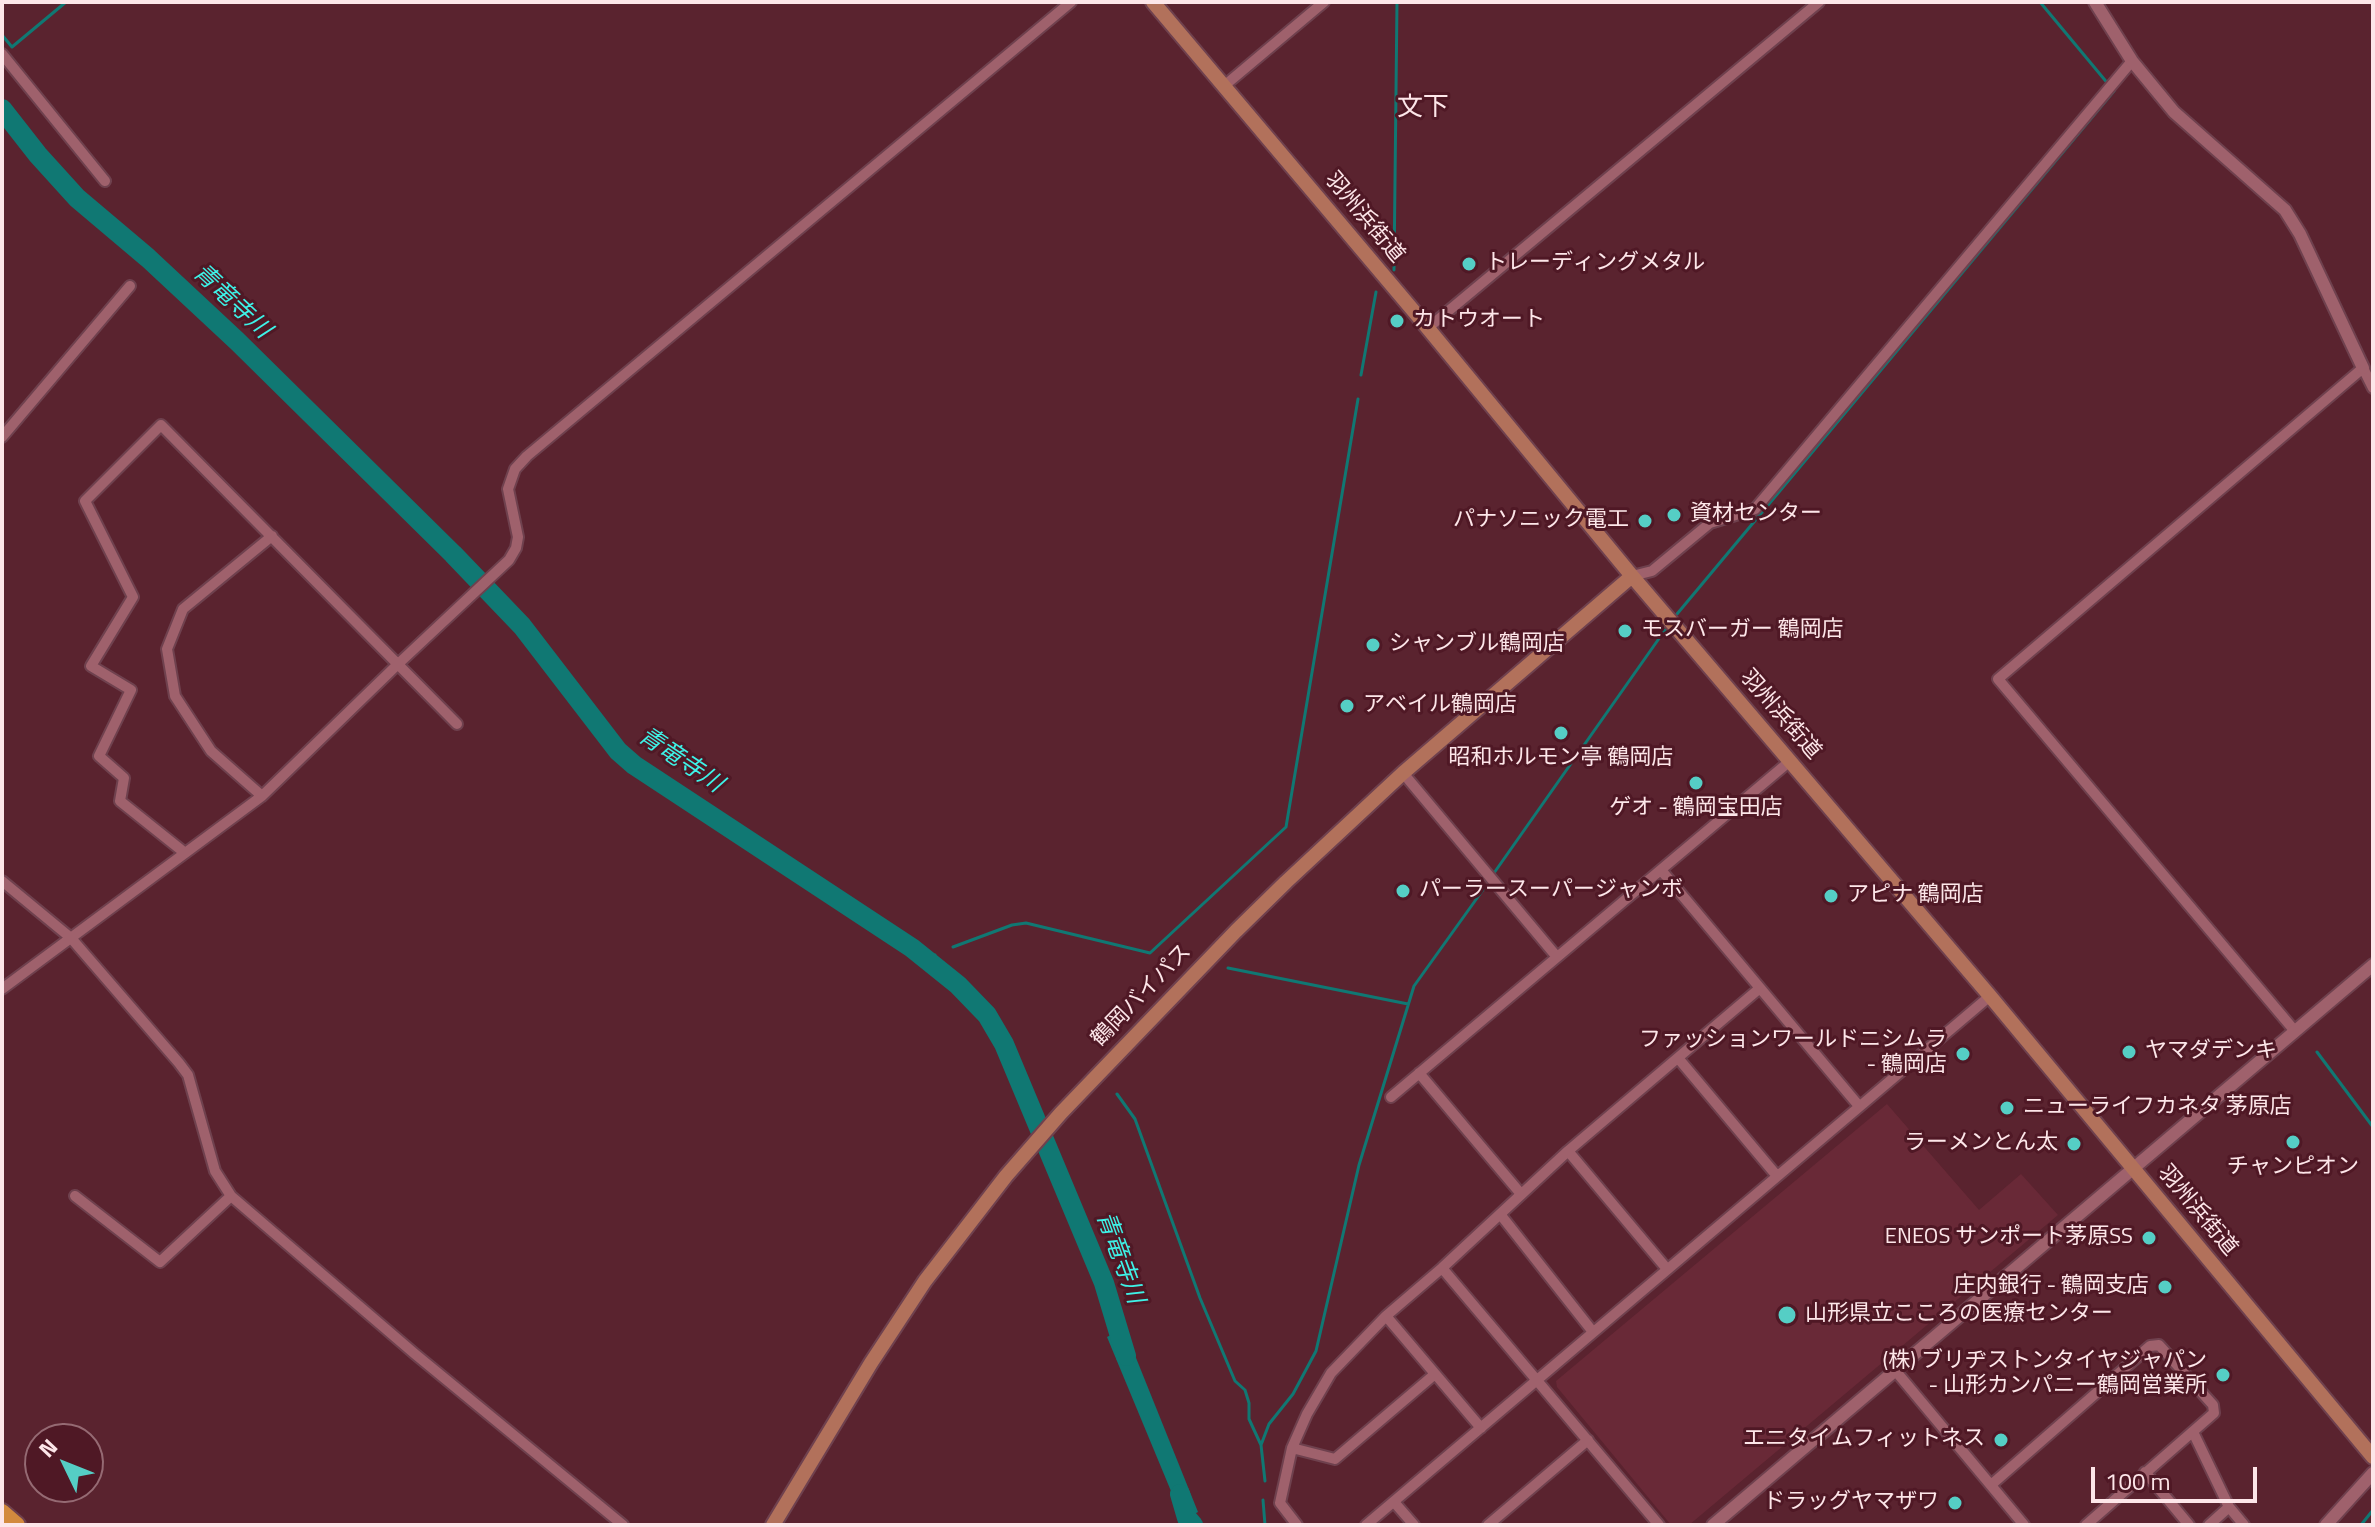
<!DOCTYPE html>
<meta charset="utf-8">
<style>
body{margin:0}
#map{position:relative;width:2375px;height:1527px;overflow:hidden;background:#5a232f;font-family:"Titillium Web",sans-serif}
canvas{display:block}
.frame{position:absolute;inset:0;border:4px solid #fde6e9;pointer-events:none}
.north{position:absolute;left:24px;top:1423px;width:80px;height:80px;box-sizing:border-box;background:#4f1825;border:2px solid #956a73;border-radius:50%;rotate:313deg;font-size:22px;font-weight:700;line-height:32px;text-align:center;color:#fde6e9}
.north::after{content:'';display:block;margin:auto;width:28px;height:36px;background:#55cec5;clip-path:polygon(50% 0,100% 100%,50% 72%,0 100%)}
.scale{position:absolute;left:2091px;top:1467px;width:166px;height:36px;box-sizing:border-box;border:4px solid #fde6e9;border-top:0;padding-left:10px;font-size:24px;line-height:28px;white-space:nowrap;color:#fde6e9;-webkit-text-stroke:6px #4f1825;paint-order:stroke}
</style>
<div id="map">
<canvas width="2375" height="1527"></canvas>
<div class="frame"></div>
<div class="north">N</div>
<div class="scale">100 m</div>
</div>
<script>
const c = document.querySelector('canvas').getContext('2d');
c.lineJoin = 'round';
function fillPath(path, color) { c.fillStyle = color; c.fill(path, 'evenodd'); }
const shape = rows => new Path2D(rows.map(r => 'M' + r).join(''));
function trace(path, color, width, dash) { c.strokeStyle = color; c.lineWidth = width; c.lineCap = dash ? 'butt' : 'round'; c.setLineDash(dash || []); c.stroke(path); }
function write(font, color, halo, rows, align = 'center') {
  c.font = font + ' "Titillium Web","Noto Sans JP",sans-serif'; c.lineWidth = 6; c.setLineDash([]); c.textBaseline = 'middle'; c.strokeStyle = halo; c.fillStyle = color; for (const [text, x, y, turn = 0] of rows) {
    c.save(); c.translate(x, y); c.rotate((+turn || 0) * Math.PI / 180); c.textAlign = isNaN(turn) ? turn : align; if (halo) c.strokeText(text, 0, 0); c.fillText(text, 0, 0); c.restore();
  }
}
fillPath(shape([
 [1887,1104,1979,1210,2021,1174,2058,1215,1689,1525,1671,1525,1557,1387,1556,1381]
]), '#692937');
fillPath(shape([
 [1124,1328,1198,1512,1183,1520,1107,1337]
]), '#107873');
trace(shape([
 [2,35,12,47,66,2],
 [1394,270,1397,2],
 [1361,375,1376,292],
 [1677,614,2114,91,2040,2],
 [1494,873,1665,630],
 [953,947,1012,925,1026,923,1150,953,1286,827,1358,399],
 [925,958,935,955],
 [1228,968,1408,1004],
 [2317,1052,2373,1127],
 [1117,1094,1135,1119,1200,1298,1235,1381,1245,1390,1249,1403,1249,1419,1261,1445,1265,1481],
 [1261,1445,1269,1424,1293,1394,1316,1351,1359,1165,1414,986,1485,887],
 [1263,1500,1265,1525],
 [2361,1525,2373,1510]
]), '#107873', 3);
trace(shape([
 [2,109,38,155,77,198,148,258,237,341,453,554,522,626,618,751,634,765,912,948,958,985,987,1015,1004,1044,1104,1283,1126,1356],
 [1180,1494,1187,1518,1193,1525]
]), '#107873', 20);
const minor = shape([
 [2,54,105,181],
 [1224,86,1324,2],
 [1428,328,1819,2],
 [2,437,130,286],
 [1632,576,1652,571,1710,523,1755,509,2132,61],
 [1403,773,1557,957],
 [262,796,211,751,175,696,167,649,183,609,272,536],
 [185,853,120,801,124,778,99,756,131,690,91,666,133,597,85,501,161,425,457,724],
 [1661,870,1859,1106],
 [2,881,71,938,179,1063,188,1075,215,1171,231,1196,415,1354,623,1525],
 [2,989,262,796,397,665,509,560,516,548,518,537,508,489,515,469,527,456,1071,2],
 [2294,1030,1998,679,2363,368,2373,388],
 [1678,1058,1777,1176],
 [1419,1073,1521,1194],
 [1391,1097,1790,761],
 [1568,1151,1667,1269],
 [75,1196,160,1262,231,1196],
 [1500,1214,1593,1332],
 [1442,1268,1659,1525],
 [1386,1316,1481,1428],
 [1894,1369,2024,1525],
 [2193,1432,2229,1507,2244,1525],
 [1292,1448,1335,1459,1435,1374],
 [2145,1472,2189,1525],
 [1991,1485,2150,1346,2159,1345,2213,1405,2214,1413,2086,1525],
 [1394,1502,1414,1525],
 [1297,1525,1280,1503,1292,1448,1307,1414,1331,1373,1386,1316,1442,1268,1568,1151,1760,988],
 [1366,1525,1990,996],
 [1488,1525,1588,1440],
 [2209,1525,2229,1507]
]);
const tertiary = shape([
 [2095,2,2132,61,2174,112,2285,210,2300,234,2363,368],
 [1713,1525,2373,965],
 [2326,1525,2373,1473]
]);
const secondary = shape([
 [1153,2,1417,315,1632,576,1990,996,2373,1457],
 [773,1525,871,1363,925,1281,1006,1176,1061,1113,1236,931,1286,882,1403,773,1632,576]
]);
const trunk = shape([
 [2,1512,17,1525]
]);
trace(minor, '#6f414e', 14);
trace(tertiary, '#6f414e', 16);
trace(secondary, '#6f414e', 18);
trace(trunk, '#6f414e', 20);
trace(minor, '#9f616c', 10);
trace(tertiary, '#9f616c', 12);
trace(secondary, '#b2715b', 14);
trace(trunk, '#d38a3e', 16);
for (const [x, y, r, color] of [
 [1469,264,8,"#55cec5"],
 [1397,321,8,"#55cec5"],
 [1674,515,8,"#55cec5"],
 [1645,521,8,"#55cec5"],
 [1625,631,8,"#55cec5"],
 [1373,645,8,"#55cec5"],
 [1347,706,8,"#55cec5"],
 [1561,733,8,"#55cec5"],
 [1696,783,8,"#55cec5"],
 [1403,891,8,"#55cec5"],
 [1831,896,8,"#55cec5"],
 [2129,1052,8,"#55cec5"],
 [1963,1054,8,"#55cec5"],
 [2007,1108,8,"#55cec5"],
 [2293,1142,8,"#55cec5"],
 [2074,1144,8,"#55cec5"],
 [2149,1238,8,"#55cec5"],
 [2165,1287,8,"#55cec5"],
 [1787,1315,10,"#55cec5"],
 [2223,1375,8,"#55cec5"],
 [2001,1440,8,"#55cec5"],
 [1955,1503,8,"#55cec5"]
]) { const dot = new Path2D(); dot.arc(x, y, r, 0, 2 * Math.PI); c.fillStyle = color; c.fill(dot); trace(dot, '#4f1825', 3); }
write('22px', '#fde6e9', '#4f1825', [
 ["羽州浜街道",1364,218,50],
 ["羽州浜街道",1780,715,49],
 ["鶴岡バイパス",1142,996,-46],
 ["羽州浜街道",2197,1211,50]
]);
write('22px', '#fde6e9', '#4f1825', [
 ["トレーディングメタル",1485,264],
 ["カトウオート",1413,321],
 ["資材センター",1690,515],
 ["パナソニック電工",1629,521,"right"],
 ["モスバーガー 鶴岡店",1641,631],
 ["シャンブル鶴岡店",1389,645],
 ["アベイル鶴岡店",1363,706],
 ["昭和ホルモン亭 鶴岡店",1561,759,"center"],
 ["ゲオ - 鶴岡宝田店",1696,809,"center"],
 ["パーラースーパージャンボ",1419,891],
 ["アピナ 鶴岡店",1847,896],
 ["ファッションワールドニシムラ",1947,1041,"right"],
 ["- 鶴岡店",1947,1066,"right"],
 ["ヤマダデンキ",2145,1052],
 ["ニューライフカネタ 茅原店",2023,1108],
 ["ラーメンとん太",2058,1144,"right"],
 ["チャンピオン",2293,1168,"center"],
 ["ENEOS サンポート茅原SS",2133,1238,"right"],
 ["庄内銀行 - 鶴岡支店",2149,1287,"right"],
 ["山形県立こころの医療センター",1805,1315],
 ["(株) ブリヂストンタイヤジャパン",2207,1362,"right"],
 ["- 山形カンパニー鶴岡営業所",2207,1387,"right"],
 ["エニタイムフィットネス",1985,1440,"right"],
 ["ドラッグヤマザワ",1939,1503,"right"]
], 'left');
write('italic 24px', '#3ef2e7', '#4f1825', [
 ["青竜寺川",231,302,43],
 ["青竜寺川",680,761,34],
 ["青竜寺川",1119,1258,70]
]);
write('26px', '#fde6e9', '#4f1825', [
 ["文下",1423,109]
]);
</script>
